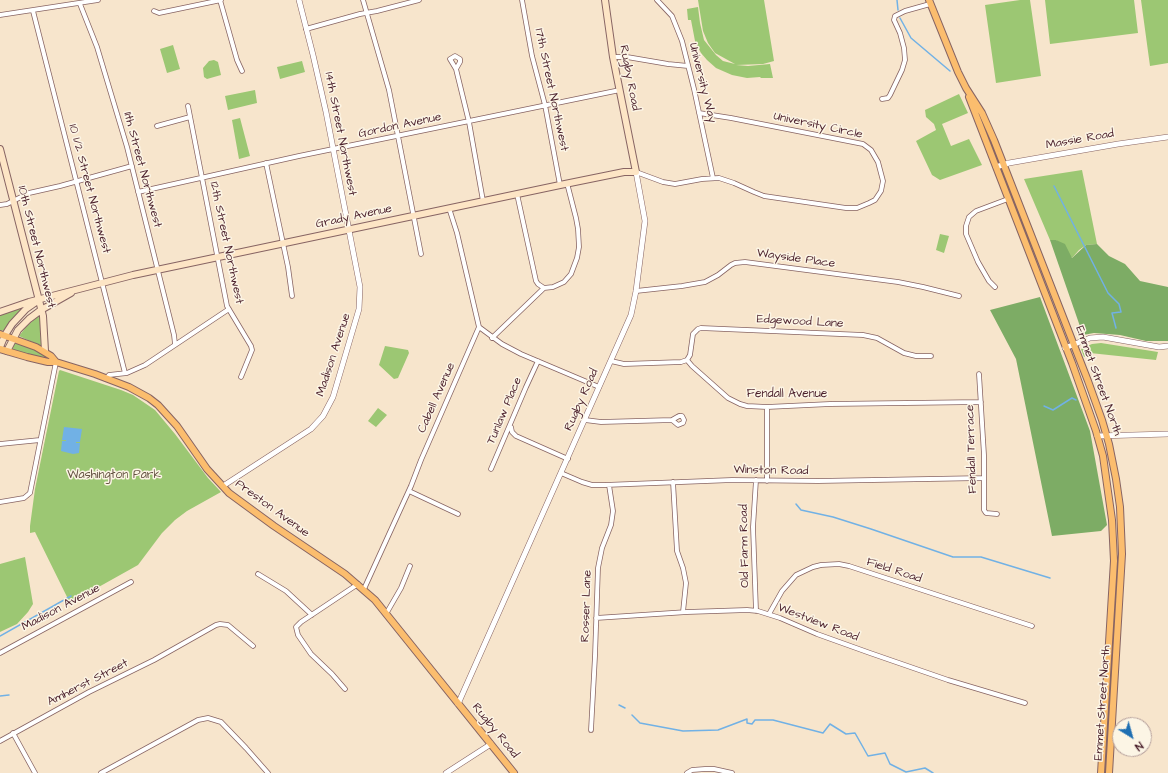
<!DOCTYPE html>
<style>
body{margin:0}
#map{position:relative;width:1168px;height:773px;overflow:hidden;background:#f7e5cc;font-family:"Architects Daughter",sans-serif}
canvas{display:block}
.north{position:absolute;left:1112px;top:717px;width:40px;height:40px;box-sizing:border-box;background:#fcf5e5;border:1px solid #b59f9b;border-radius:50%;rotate:143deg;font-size:11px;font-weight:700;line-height:16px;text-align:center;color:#4a1f2b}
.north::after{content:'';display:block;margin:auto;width:14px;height:18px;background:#1f6fb2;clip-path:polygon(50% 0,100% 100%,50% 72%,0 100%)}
</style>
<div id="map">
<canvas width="1168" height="773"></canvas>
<div class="north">N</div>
</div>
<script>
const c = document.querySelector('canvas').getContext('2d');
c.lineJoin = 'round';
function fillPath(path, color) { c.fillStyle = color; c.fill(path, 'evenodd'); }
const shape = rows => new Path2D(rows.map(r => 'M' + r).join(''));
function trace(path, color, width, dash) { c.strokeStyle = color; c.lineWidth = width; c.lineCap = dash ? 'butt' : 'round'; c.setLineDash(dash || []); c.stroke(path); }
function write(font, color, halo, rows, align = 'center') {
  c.font = font + ' "Architects Daughter",sans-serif'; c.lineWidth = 3; c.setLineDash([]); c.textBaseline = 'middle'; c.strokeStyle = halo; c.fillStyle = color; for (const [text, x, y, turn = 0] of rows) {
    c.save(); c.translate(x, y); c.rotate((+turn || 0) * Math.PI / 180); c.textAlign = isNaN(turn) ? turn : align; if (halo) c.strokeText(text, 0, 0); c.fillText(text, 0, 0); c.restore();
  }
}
fillPath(shape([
 [698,0,764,0,774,61,763,64,736,65,748,66,770,64,773,78,761,78,760,77,747,78,732,75,716,68,707,60,701,53,695,41,691,20,688,20,687,9,698,7,700,23,704,40,716,55,723,61,735,64,715,53,708,43,703,31],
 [1020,0,1030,0,1041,76,996,83,985,5],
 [1045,0,1134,0,1138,33,1050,44],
 [1141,0,1168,0,1168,63,1150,66],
 [173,45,180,69,167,73,160,49],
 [214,60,218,62,221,75,207,79,204,77,203,68,209,61],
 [302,61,305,72,280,79,277,67],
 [255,90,257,103,228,110,225,96],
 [959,94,968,113,942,124,951,146,969,139,982,165,940,180,932,175,916,141,936,130,934,124,926,117,925,110],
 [240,118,250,156,239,159,232,120],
 [1082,170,1097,244,1086,245,1079,250,1072,258,1056,240,1050,240,1024,179],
 [940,234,949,236,944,253,936,250],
 [24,306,8,324,5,330,0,331,0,314],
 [39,315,40,315,41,346,19,336,26,327],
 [15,342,27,346,42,353,49,357,48,359,13,350,12,349],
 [1101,343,1158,352,1156,360,1090,353,1084,357,1081,349,1092,344],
 [385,346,408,350,409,353,398,378,394,379,379,365],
 [60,370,121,390,133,395,155,410,175,434,208,478,221,492,187,511,175,520,162,533,138,565,70,603,35,532,30,533,30,526,35,489,59,371],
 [378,408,387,415,376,427,368,421],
 [25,557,33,604,28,612,17,624,0,632,0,564]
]), '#9cc773');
fillPath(shape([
 [1050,240,1056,240,1065,244,1072,258,1086,245,1097,244,1109,256,1125,264,1140,281,1168,287,1168,341,1146,341,1120,335,1094,333,1083,335],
 [1040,297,1090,431,1107,525,1101,531,1052,536,1016,359,990,310]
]), '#7dac65');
fillPath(shape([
 [64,427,82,429,80,442,76,442,76,443,80,443,79,453,73,454,61,451,62,441,66,441,66,440,62,440]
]), '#71b1e5');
trace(shape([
 [897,0,898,10],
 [900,18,911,38,950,71],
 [1054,186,1108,293,1119,304,1121,312,1112,313,1116,328],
 [1044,406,1053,410,1072,398,1076,400],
 [796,504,801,510,833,517,871,529,953,557,981,557,1050,578],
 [0,636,71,596],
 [0,696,9,695],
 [619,705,625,708],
 [632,715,640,723,683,731,718,730,747,719,747,723,752,724,755,720,773,720,823,733,830,724,846,734,855,733,868,756,885,753,890,764,906,772,925,768,933,773]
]), '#71b1e5', 1.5);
const minor = shape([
 [220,0,237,60,242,71],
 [363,0,389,90,421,254],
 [522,0,532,56,545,105,560,185],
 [657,0,672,16,682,41,694,89,713,178],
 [80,4,97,47,127,147,174,335,175,344],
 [33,11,125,373],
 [154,11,159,13,221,0],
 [0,15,98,0],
 [306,29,360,14,377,11,419,0],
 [613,57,627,57,668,64,688,66],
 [456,69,450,59,455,56,460,59,460,62,456,69,469,122,483,201],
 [882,99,888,98,890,95,902,70,905,60,904,48,900,33,894,20,895,16,905,11,930,4],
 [188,106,227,306,251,346,252,350,241,377],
 [157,126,190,117],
 [266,163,288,267,292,296],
 [636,172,663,182,675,184,702,179,719,178,734,183,754,192,764,196,846,208,857,208,869,203,875,200,881,191,883,181,878,162,871,150,863,144,731,118,699,113],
 [138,192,299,156,620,90],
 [517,194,536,281,538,284,544,288,553,287,564,282,571,274,577,258,579,247,578,229,576,218,567,183],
 [0,205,7,204,29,193,60,186,132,166],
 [995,287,989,281,978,262,966,234,966,226,969,217,976,211,1008,199],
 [636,291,682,286,705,282,718,275,731,265,735,263,745,262,898,282,923,287,959,296],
 [479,327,502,344,521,354,599,387],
 [492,338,544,288],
 [687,360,692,366,728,398,740,404,747,406,767,407,830,404,981,402],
 [687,360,690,355,693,334,698,329,701,328,863,335,877,338,904,353,916,356,931,356],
 [611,361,624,364,681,362,687,360],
 [979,374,984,455,984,510,986,513,997,514],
 [106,379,109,375,127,373,145,365,229,309],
 [767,407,767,481],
 [679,416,682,416,684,420,683,423,678,425,672,420,679,416],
 [585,420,601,422,672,420],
 [511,427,512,432,516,436,568,459],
 [0,444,40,440],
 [491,469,526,387,538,361],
 [561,473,582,482,592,485,605,485,732,480,818,481,984,478],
 [756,480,753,527,756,611],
 [673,482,677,551,683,568,686,583,683,612],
 [409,491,458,514],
 [0,502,24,498,30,493,56,362],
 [258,574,286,591,312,615],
 [364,589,411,486,421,460,479,327,457,233,449,208],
 [386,614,401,588,410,566],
 [769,614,782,591,796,575,813,567,821,565,839,564,849,566,1032,626],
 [596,618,687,612,747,610,758,611,780,618,817,634,870,653,948,680,1025,703],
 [0,653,131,582],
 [345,689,332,674,311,654,298,635,296,627,301,622,358,584],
 [591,730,595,656,598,568,602,548,611,525,613,511,609,485],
 [13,733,35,773],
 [0,741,89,692,154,660,216,625,220,624,228,625,253,646],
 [101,773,198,720,208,718,221,722,246,748,268,773],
 [687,773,692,770,705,769,714,769,732,773]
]);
const tertiary = shape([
 [996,167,1009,163,1118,144,1168,137],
 [1065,348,1090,338,1103,337,1159,347,1168,346],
 [1097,436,1168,434],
 [223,486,311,429,323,416,333,397,359,309,360,287,326,112,313,55,299,0],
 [458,704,631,315,636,291,645,221,636,172],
 [446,773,491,744]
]);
const secondary = shape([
 [0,149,43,316,45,351],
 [0,312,29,302,133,275,560,185,624,172,636,172,613,57,605,0],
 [0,347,5,335,12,324,26,309,36,302],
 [7,351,18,330,29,319,41,310,71,293]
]);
const primary = shape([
 [929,0,958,72,966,88,982,113,994,140,1088,381,1102,420,1109,444,1116,479,1120,507,1122,554,1109,773],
 [969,97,1072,363,1096,431,1103,456,1112,520,1114,561,1101,773],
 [0,334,36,347,51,356,56,362],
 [0,349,27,357,48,362,56,362,95,374,129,387,149,398,158,405,177,426,207,469,229,493,274,526,345,574,375,600,514,773]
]);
trace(minor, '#876463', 5.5);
trace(tertiary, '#876463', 6);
trace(secondary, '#876463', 8);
trace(primary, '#876463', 8);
trace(minor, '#fff', 4);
trace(tertiary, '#fff', 5);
trace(secondary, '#fde5c5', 6);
trace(primary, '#fbbd6e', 6);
write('12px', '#4a1f2b', '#fcf5e5', [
 ["Rugby Road",629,78,79],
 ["University Way",702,83,76],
 ["17th Street Northwest",551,90,78],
 ["Gordon Avenue",400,126,-12],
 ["University Circle",818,126,12],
 ["14th Street Northwest",340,134,79],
 ["Massie Road",1080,140,-10],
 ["11th Street Northwest",142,170,75],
 ["10 1/2 Street Northwest",89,189,75],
 ["Grady Avenue",354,217,-12],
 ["12th Street Northwest",226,243,78],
 ["10th Street Northwest",36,247,76],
 ["Wayside Place",796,259,8],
 ["Edgewood Lane",800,322,3],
 ["Madison Avenue",334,355,-72],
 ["Emmet Street North",1098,381,70],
 ["Fendall Avenue",787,394],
 ["Cabell Avenue",437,398,-66],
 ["Rugby Road",582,400,-66],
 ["Tunlaw Place",505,411,-67],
 ["Fendall Terrace",972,449,-92],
 ["Winston Road",771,471,1],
 ["Preston Avenue",272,509,36],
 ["Old Farm Road",745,546,-91],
 ["Field Road",894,571,18],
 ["Rosser Lane",587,606,-88],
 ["Madison Avenue",61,608,-28],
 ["Westview Road",818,623,21],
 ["Amherst Street",88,683,-27],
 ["Emmet Street North",1103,703,-86],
 ["Rugby Road",495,731,51]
]);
write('12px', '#635141', '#fcf5e5', [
 ["Washington Park",114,475]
]);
</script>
